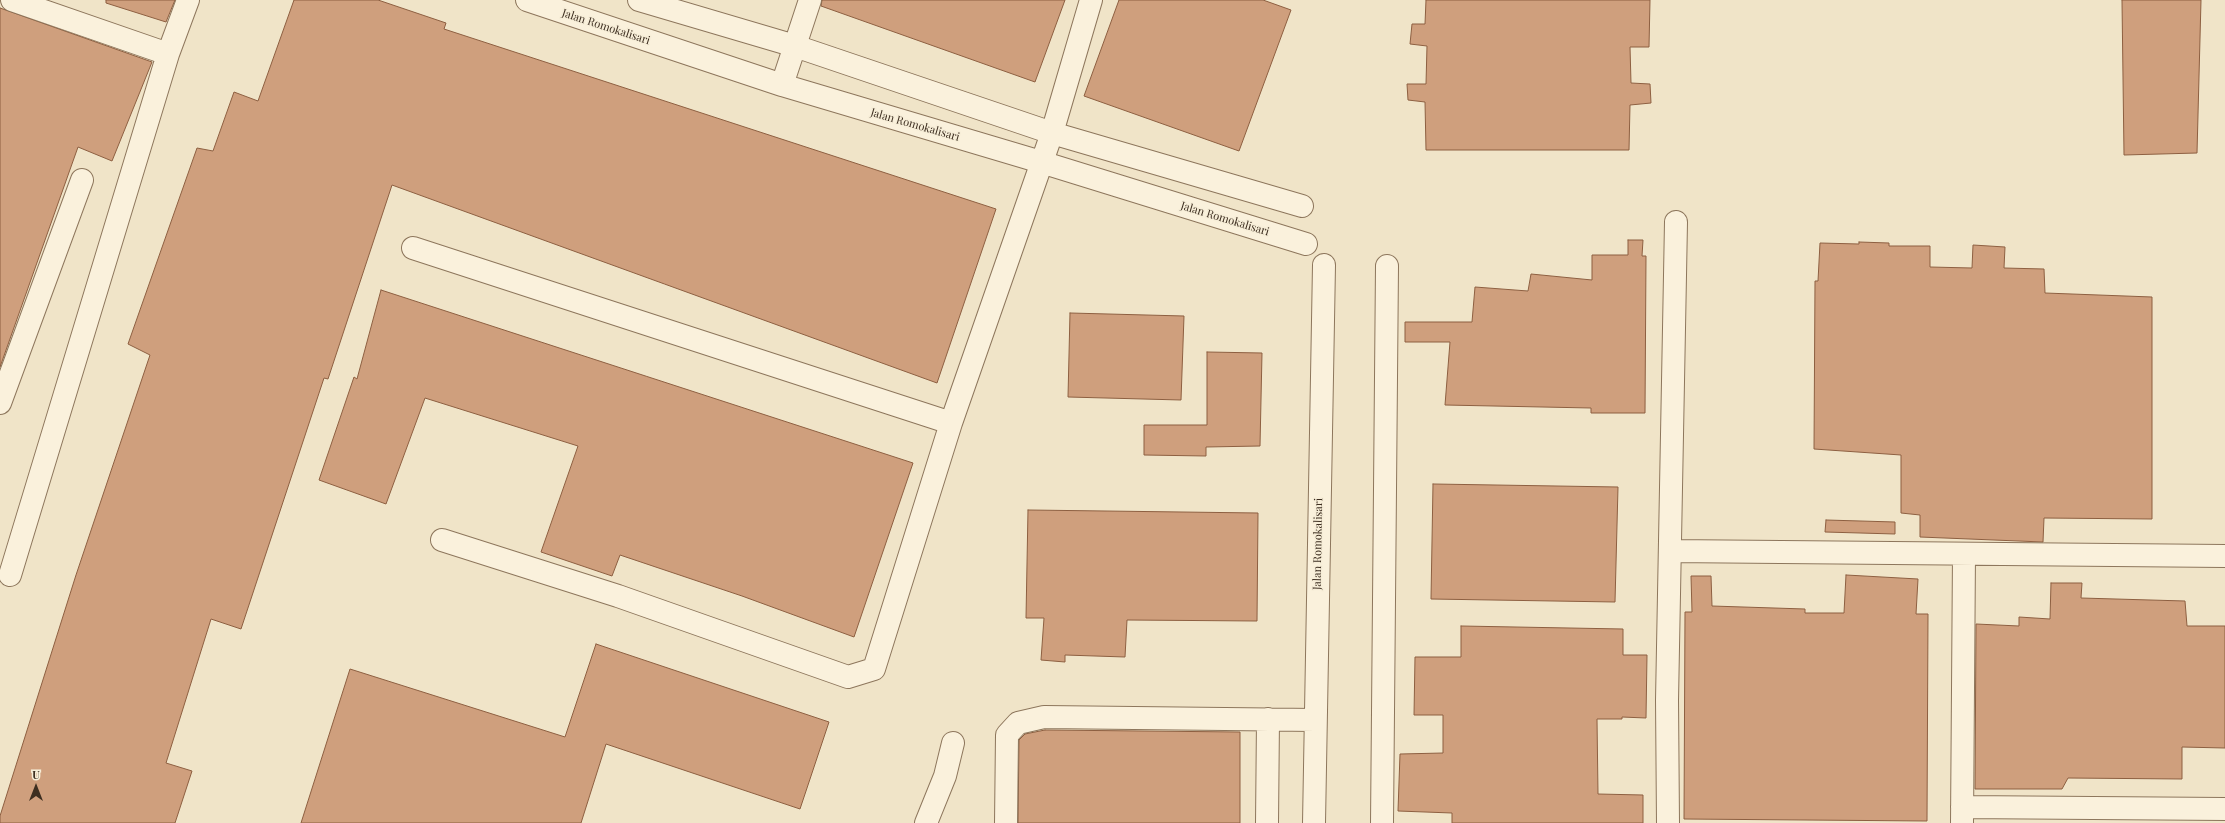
<!DOCTYPE html>
<style>
body{margin:0}
#map{position:relative;width:2225px;height:823px;overflow:hidden;background:#f0e4c8;font-family:"Playfair Display",serif}
canvas{display:block}
.north{position:absolute;left:16px;top:767px;width:40px;height:40px;-webkit-text-stroke:3px #f7eed8;paint-order:stroke;rotate:0deg;font-size:11px;font-weight:700;line-height:16px;text-align:center;color:#3d2e20}
.north::after{content:'';display:block;margin:auto;width:14px;height:18px;background:#3d2e20;clip-path:polygon(50% 0,100% 100%,50% 72%,0 100%)}
</style>
<div id="map">
<canvas width="2225" height="823"></canvas>
<div class="north">U</div>
</div>
<script>
const c = document.querySelector('canvas').getContext('2d');
c.lineJoin = 'round';
function fillPath(path, color) { c.fillStyle = color; c.fill(path, 'evenodd'); }
const shape = rows => new Path2D(rows.map(r => 'M' + r).join(''));
function trace(path, color, width, dash) { c.strokeStyle = color; c.lineWidth = width; c.lineCap = dash ? 'butt' : 'round'; c.setLineDash(dash || []); c.stroke(path); }
function write(font, color, halo, rows, align = 'center') {
  c.font = font + ' "Playfair Display",serif'; c.lineWidth = 3; c.setLineDash([]); c.textBaseline = 'middle'; c.strokeStyle = halo; c.fillStyle = color; for (const [text, x, y, turn = 0] of rows) {
    c.save(); c.translate(x, y); c.rotate((+turn || 0) * Math.PI / 180); c.textAlign = isNaN(turn) ? turn : align; if (halo) c.strokeText(text, 0, 0); c.fillText(text, 0, 0); c.restore();
  }
}
const building = shape([
 [106,0,175,0,166,22,106,3,106,0],
 [294,0,378,0,446,23,444,29,996,209,937,383,392,185,328,379,324,378,241,629,211,619,166,763,192,771,175,823,0,823,0,816,76,575,150,355,128,344,197,148,213,151,234,92,258,101,294,0],
 [822,0,1065,0,1035,82,821,6,822,0],
 [1119,0,1263,0,1291,10,1239,151,1084,96,1119,0],
 [1426,0,1650,0,1649,47,1630,47,1631,83,1650,84,1651,103,1630,105,1629,150,1426,150,1425,102,1408,100,1407,84,1426,84,1427,46,1410,44,1412,24,1425,24,1426,0],
 [2122,0,2201,0,2197,153,2124,155,2122,0],
 [0,8,152,62,112,161,78,147,0,367,0,8],
 [1628,240,1643,240,1642,256,1646,256,1645,413,1591,413,1591,408,1445,405,1450,342,1405,342,1405,322,1472,322,1475,287,1528,291,1531,274,1592,280,1592,255,1628,255,1628,240],
 [1859,242,1889,243,1889,246,1930,246,1930,267,1972,268,1973,245,2005,247,2004,268,2044,269,2045,293,2152,297,2152,519,2044,518,2043,542,1920,537,1920,515,1901,513,1901,455,1814,449,1815,281,1818,281,1820,243,1859,244,1859,242],
 [381,290,913,463,854,637,742,596,620,555,612,576,541,552,578,446,425,398,386,504,319,480,354,377,357,379,381,290],
 [1070,313,1184,316,1181,400,1068,397,1070,313],
 [1207,352,1262,353,1260,446,1206,447,1206,456,1144,455,1144,425,1207,425,1207,352],
 [1433,484,1618,487,1615,602,1431,599,1433,484],
 [1028,510,1258,513,1257,621,1127,620,1125,657,1065,655,1065,662,1041,660,1044,618,1026,618,1028,510],
 [1826,520,1895,522,1895,534,1825,532,1826,520],
 [1846,575,1918,579,1916,614,1928,614,1927,821,1684,819,1685,612,1692,612,1691,576,1711,576,1712,606,1805,609,1805,613,1844,613,1846,575],
 [2051,583,2082,583,2081,598,2185,601,2187,626,2225,626,2225,748,2182,747,2182,779,2068,778,2062,789,1975,789,1976,624,2019,626,2019,617,2050,619,2051,583],
 [1461,626,1623,629,1623,655,1647,655,1646,718,1622,717,1622,719,1597,719,1598,794,1643,795,1643,823,1452,823,1452,813,1398,811,1400,754,1443,753,1443,715,1414,715,1415,657,1461,657,1461,626],
 [596,644,829,722,800,809,606,744,581,823,301,823,350,669,565,737,596,644],
 [1045,730,1240,732,1240,823,1018,823,1019,740,1025,734,1045,730]
]);
fillPath(building, '#cf9f7d');
trace(building, '#8d5f41', 1);
const minor = shape([
 [12,0,168,54],
 [527,0,782,85,1041,162,1306,244],
 [639,0,795,46,1052,133,1302,206],
 [782,85,810,0],
 [413,248,951,423],
 [0,403,82,180],
 [442,540,618,596,848,677,874,669,951,423,1052,133,1091,0],
 [1670,551,2225,556],
 [10,575,168,54,188,0],
 [1962,807,2225,809],
 [926,823,945,776,953,743],
 [1006,823,1007,735,1018,723,1044,717,1315,720],
 [1267,823,1268,719],
 [1314,823,1324,265],
 [1382,823,1387,266],
 [1668,823,1667,700,1676,222],
 [1962,823,1964,554]
]);
trace(minor, '#8d765c', 24);
trace(minor, '#faf1dc', 22);
write('11px', '#3d2e20', '#f7eed8', [
 ["Jalan Romokalisari",606,27,18],
 ["Jalan Romokalisari",915,125,16],
 ["Jalan Romokalisari",1225,219,17],
 ["Jalan Romokalisari",1318,544,-89]
]);
</script>
